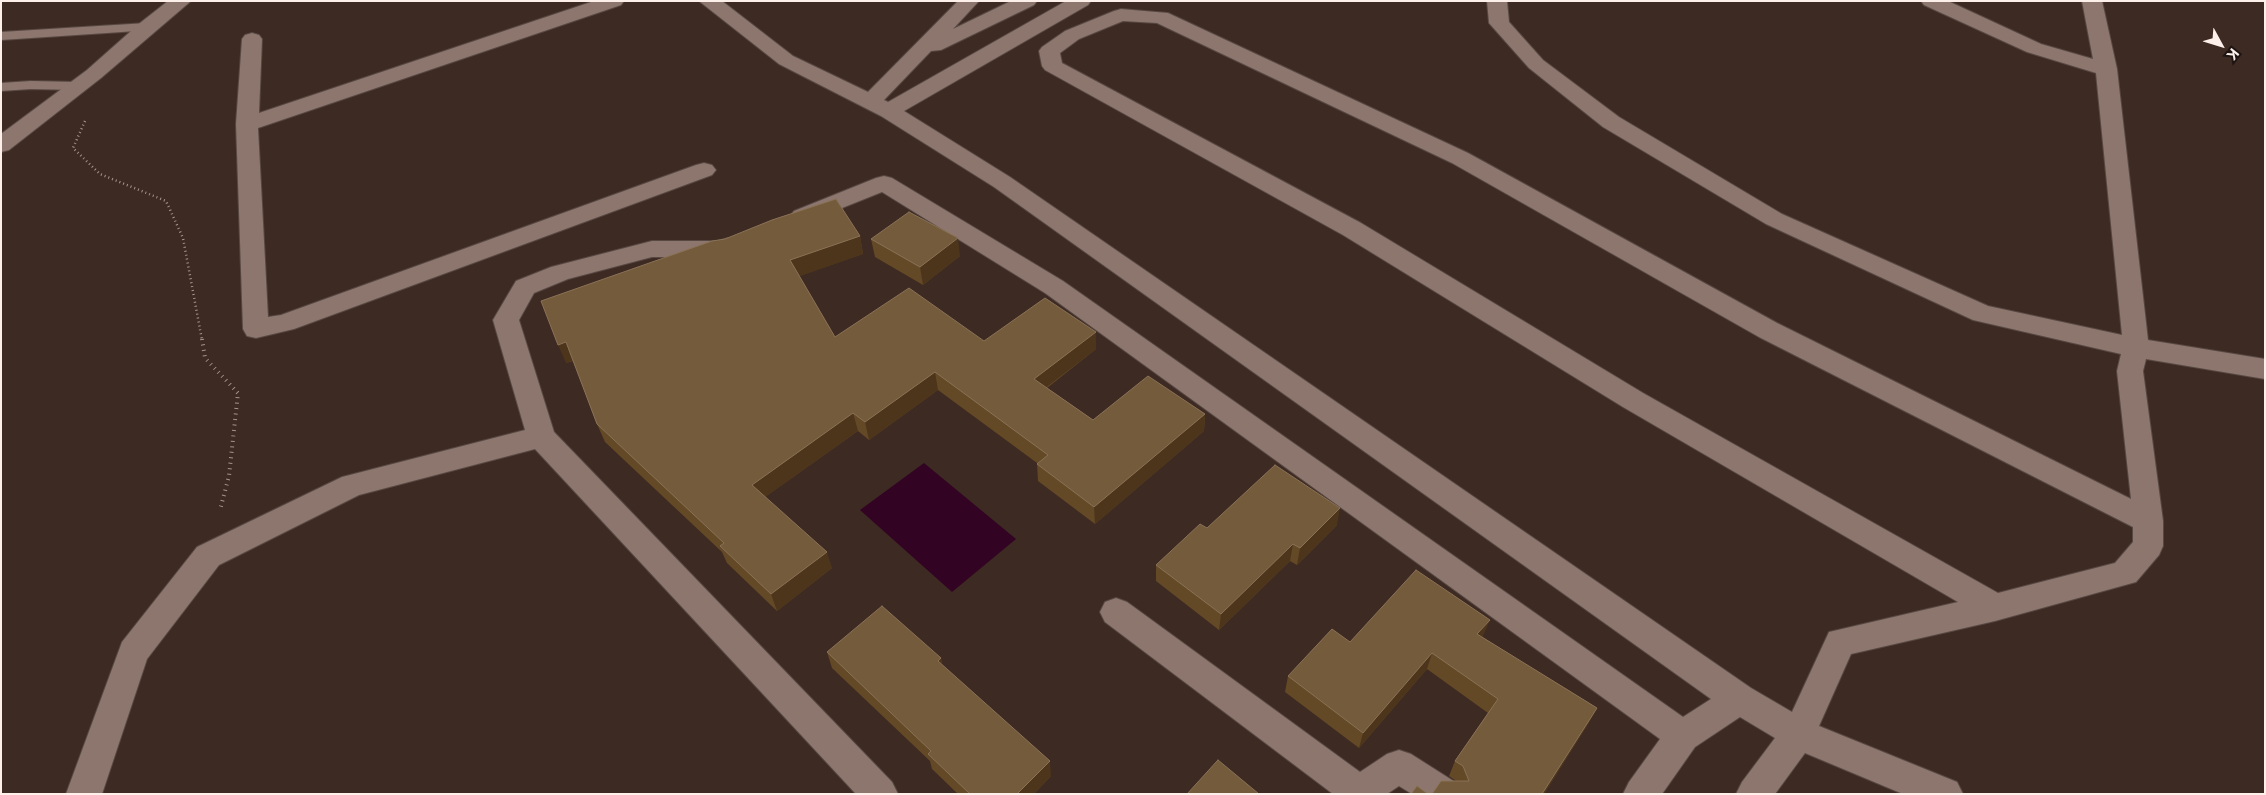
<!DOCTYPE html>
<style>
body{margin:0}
#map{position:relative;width:2266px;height:795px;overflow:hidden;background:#3d2a23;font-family:Inter,sans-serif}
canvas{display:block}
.frame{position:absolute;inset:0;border:2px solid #fdf0eb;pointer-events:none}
.north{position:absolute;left:2196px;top:20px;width:50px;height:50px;-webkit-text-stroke:4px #1e1512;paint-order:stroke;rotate:129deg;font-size:14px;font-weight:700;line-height:20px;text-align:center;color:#fdf0eb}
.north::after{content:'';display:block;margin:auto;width:18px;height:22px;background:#fdf0eb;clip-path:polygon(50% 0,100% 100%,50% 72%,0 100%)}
</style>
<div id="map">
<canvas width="2266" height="795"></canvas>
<div class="frame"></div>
<div class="north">K</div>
</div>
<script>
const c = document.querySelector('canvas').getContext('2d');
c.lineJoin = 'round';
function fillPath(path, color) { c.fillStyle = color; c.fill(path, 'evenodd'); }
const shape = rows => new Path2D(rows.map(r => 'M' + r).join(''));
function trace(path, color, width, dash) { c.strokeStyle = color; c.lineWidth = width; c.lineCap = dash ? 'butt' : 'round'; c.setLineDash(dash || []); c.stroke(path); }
fillPath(shape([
 [924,463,1016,539,952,592,860,510]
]), '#330324');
const lane = shape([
 [147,23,152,24,154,27,152,30,1,40,1,32,147,23],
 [31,81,77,82,84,86,77,90,31,89,1,91,1,83,31,81]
]);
const street = shape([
 [168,1,191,1,101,78,9,150,1,152,1,134,87,70,140,23,168,1],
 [594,1,624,1,621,5,258,128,268,317,281,315,696,165,704,163,712,165,716,170,712,175,294,329,256,338,247,336,243,329,236,124,242,39,245,35,252,33,259,35,262,39,259,113,594,1],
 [699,1,722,1,793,56,868,92,958,1,979,1,953,29,1011,1,1037,1,1034,5,941,50,931,51,884,100,888,102,1066,1,1091,1,1088,5,904,111,1010,177,1751,688,1792,712,1829,632,1958,602,1623,407,1343,235,1045,70,1042,66,1039,51,1042,47,1065,31,1114,11,1121,9,1168,13,1468,153,1777,323,2131,499,2117,371,2121,354,1973,320,1766,224,1603,127,1529,68,1489,23,1487,1,1507,1,1509,22,1543,60,1619,117,1782,214,1988,306,2122,335,2096,73,2027,52,1924,5,1921,1,1948,1,2041,44,2093,59,2082,1,2102,1,2117,69,2148,340,2265,359,2265,379,2146,359,2143,371,2163,521,2163,546,2159,555,2136,582,1995,621,1851,654,1819,726,1957,782,1963,794,1903,794,1805,753,1775,794,1736,794,1742,782,1775,738,1740,717,1695,747,1662,794,1623,794,1629,782,1660,739,1045,293,882,192,802,224,794,221,790,216,794,211,876,178,884,176,892,178,1063,281,1683,717,1711,699,994,187,881,116,779,64,699,1],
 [1123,21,1157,23,1452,163,1759,337,2133,527,2133,542,2115,563,1998,593,1643,393,1361,223,1062,63,1060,53,1079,39,1123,21],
 [728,238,737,240,740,246,737,252,721,257,652,257,568,279,534,293,519,320,554,432,892,782,898,794,856,794,535,449,359,495,219,565,147,659,102,794,66,794,122,642,197,547,342,477,525,430,493,320,516,281,551,267,652,241,718,241,728,238],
 [1116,598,1127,602,1360,772,1387,754,1399,750,1411,754,1455,782,1461,794,1412,794,1399,786,1387,794,1333,794,1105,622,1100,612,1105,602,1116,598]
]);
trace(lane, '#584842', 2);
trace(street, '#584842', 2);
trace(shape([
 [85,121,73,148,100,174,166,201,183,238,202,340]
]), '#a5958f', 2.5, [1, 3]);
trace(shape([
 [202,339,205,358,238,393,229,476,220,510]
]), '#a5958f', 4, [1, 4.5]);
fillPath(lane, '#8c766e');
fillPath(street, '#8c766e');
fillPath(shape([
 [860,236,863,254,799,276,835,337,984,341,1096,349,1047,388,1093,420,1205,414,1204,431,1095,524,1038,481,1037,463,938,390,869,440,858,431,765,497,832,568,777,611,727,563,722,552,605,442,597,424,573,361,566,363,725,239],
 [871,239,960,256,923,285,875,257],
 [1337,525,1297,565,1290,561,1219,630,1156,581,1156,565,1207,528],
 [1483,636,1482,637,1597,708,1588,724,1544,794,1432,794,1456,781,1449,776,1455,761,1488,713,1427,669,1359,748,1285,692,1288,676],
 [827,652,941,658,942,665,1051,776,1034,794,958,794,932,769,930,761,832,668]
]), '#644926');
fillPath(shape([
 [860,236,863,254,795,278,790,260],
 [958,238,960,256,923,285,920,267],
 [1096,332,1096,349,1035,396,1034,379],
 [566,342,574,360,566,363,558,345],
 [935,372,938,390,869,440,865,422],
 [853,413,858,431,758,502,752,485],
 [1205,414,1204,431,1095,524,1094,507],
 [1340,508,1337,525,1297,565,1300,548],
 [1293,544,1290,561,1219,630,1221,614],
 [827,552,832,568,777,611,771,594],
 [1490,620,1483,636,1471,650,1477,634],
 [1432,653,1427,669,1359,748,1363,733],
 [941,658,944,674,938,661],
 [1597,708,1588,724,1544,794,1542,794],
 [1050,761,1051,776,1034,794,1017,794]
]), '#4d351c');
const building = shape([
 [836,199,860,236,790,260,835,337,909,288,984,341,1045,298,1096,332,1034,379,1093,420,1148,376,1205,414,1094,507,1037,464,1048,455,935,372,865,422,853,413,752,485,827,552,771,594,720,546,724,543,597,424,566,342,558,345,541,301,712,241,725,239,772,220,836,199],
 [909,212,958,238,920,267,871,239,909,212],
 [1275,465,1340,508,1300,548,1293,544,1221,614,1156,565,1200,524,1207,528,1275,465],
 [1416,570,1490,620,1477,634,1597,708,1542,794,1432,794,1441,781,1469,781,1463,766,1455,761,1498,699,1432,653,1363,733,1288,676,1332,629,1350,642,1416,570],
 [882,606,941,658,938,661,1050,761,1017,794,970,794,928,754,931,751,827,652,882,606],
 [1218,760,1259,794,1187,794,1218,760],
 [1417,786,1428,794,1411,794,1417,786]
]);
fillPath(building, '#745b3b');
trace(building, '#8a7257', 1);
</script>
